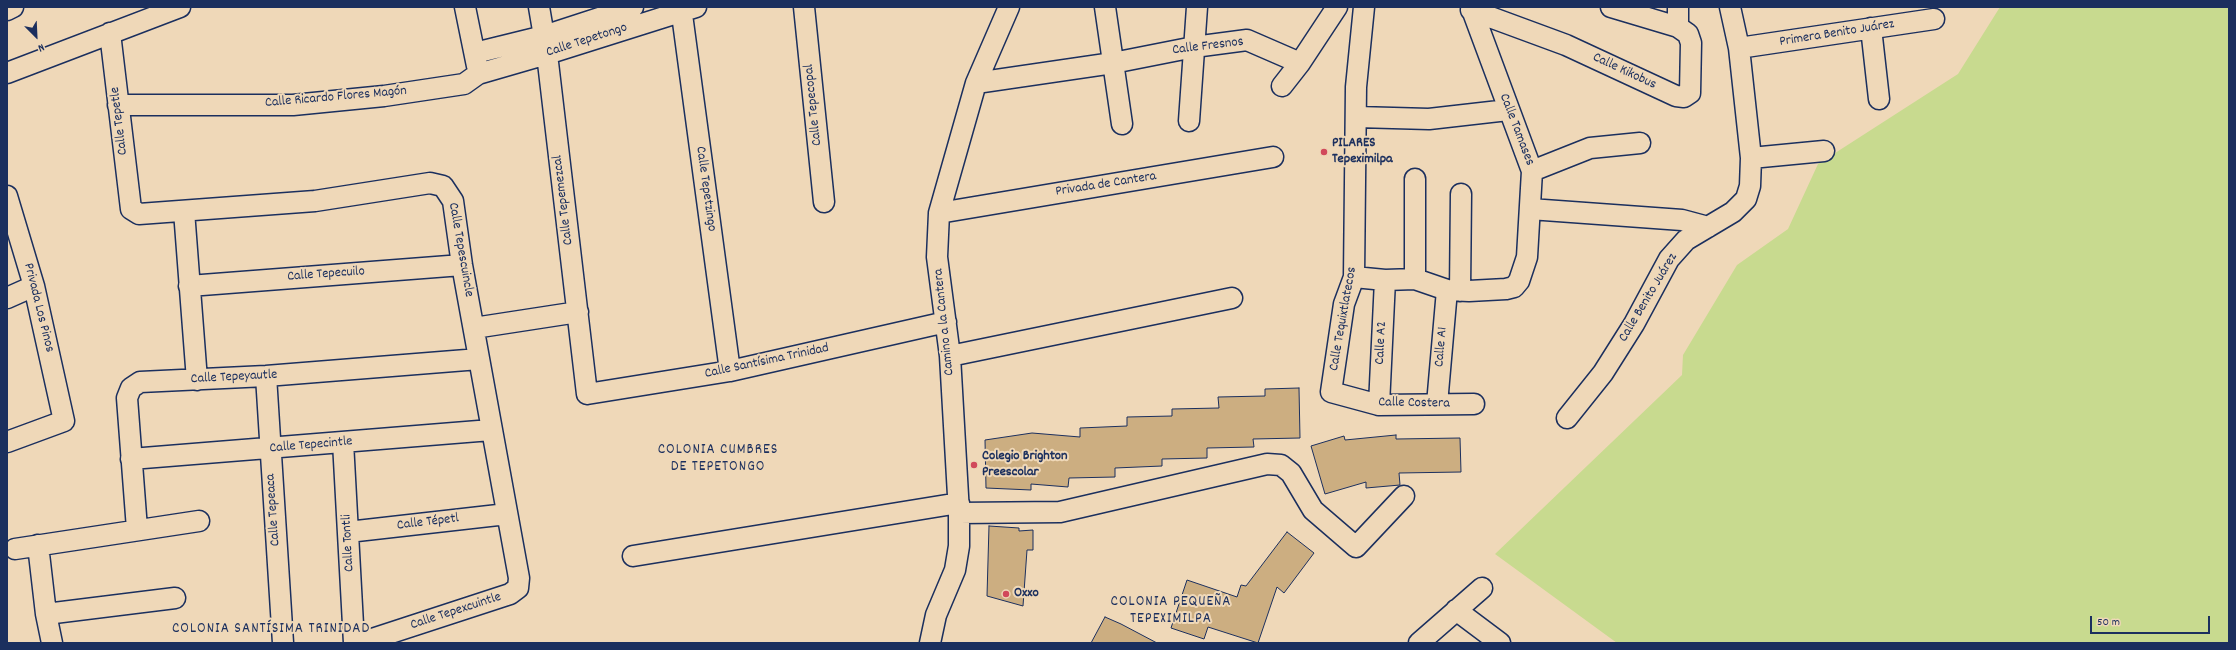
<!DOCTYPE html>
<meta charset="utf-8">
<style>
body{margin:0}
#map{position:relative;width:2236px;height:650px;overflow:hidden;background:#efd8b8;font-family:Dekko,sans-serif}
canvas{display:block}
.frame{position:absolute;inset:0;border:8px solid #1b2f5e;pointer-events:none}
.north{position:absolute;left:16px;top:16px;width:40px;height:40px;-webkit-text-stroke:3px #efd8b8;paint-order:stroke;rotate:156deg;font-size:11px;font-weight:700;line-height:16px;text-align:center;color:#1b2f5e}
.north::after{content:'';display:block;margin:auto;width:14px;height:18px;background:#1b2f5e;clip-path:polygon(50% 0,100% 100%,50% 72%,0 100%)}
.scale{position:absolute;left:2090px;top:616px;width:120px;height:18px;box-sizing:border-box;border:2px solid #1b2f5e;border-top:0;padding-left:5px;font-size:12px;line-height:14px;white-space:nowrap;color:#1b2f5e;-webkit-text-stroke:3px #efd8b8;paint-order:stroke}
</style>
<div id="map">
<canvas width="2236" height="650"></canvas>
<div class="frame"></div>
<div class="north">N</div>
<div class="scale">50 m</div>
</div>
<script>
const c = document.querySelector('canvas').getContext('2d');
c.lineJoin = 'round';
function fillPath(path, color) { c.fillStyle = color; c.fill(path, 'evenodd'); }
const shape = rows => new Path2D(rows.map(r => 'M' + r).join(''));
function trace(path, color, width, dash) { c.strokeStyle = color; c.lineWidth = width; c.lineCap = dash ? 'butt' : 'round'; c.setLineDash(dash || []); c.stroke(path); }
function write(font, color, halo, rows, align = 'center') {
  c.font = font + ' Dekko,sans-serif'; c.lineWidth = 4; c.setLineDash([]); c.textBaseline = 'middle'; c.strokeStyle = halo; c.fillStyle = color; for (const [text, x, y, turn = 0] of rows) {
    c.save(); c.translate(x, y); c.rotate((+turn || 0) * Math.PI / 180); c.textAlign = isNaN(turn) ? turn : align; if (halo) c.strokeText(text, 0, 0); c.fillText(text, 0, 0); c.restore();
  }
}
fillPath(shape([
 [2000,7,2229,7,2229,643,1617,643,1495,554,1682,375,1683,355,1737,265,1788,229,1818,164,1958,74]
]), '#c8da8f');
const building = shape([
 [1299,388,1300,438,1253,439,1254,447,1207,448,1207,458,1162,459,1162,466,1115,468,1115,477,1069,478,1068,487,1031,484,1031,490,986,488,985,440,1032,433,1080,437,1080,428,1127,426,1127,417,1172,416,1172,409,1219,408,1218,397,1265,396,1265,389,1299,388],
 [1396,435,1396,439,1460,438,1461,472,1399,473,1400,485,1366,488,1366,482,1325,494,1311,446,1344,436,1345,440,1396,435],
 [989,526,1019,528,1019,531,1033,530,1033,550,1027,550,1023,606,987,596,989,526],
 [1287,532,1314,553,1284,593,1277,587,1258,643,1208,627,1204,639,1171,628,1187,580,1237,597,1241,585,1246,586,1287,532],
 [1105,617,1121,624,1157,643,1091,643,1105,617]
]);
fillPath(building, '#ccae81');
trace(building, '#1b2f5e', 1);
const minor = shape([
 [465,7,477,66],
 [539,7,547,54,587,394,730,371,946,322],
 [681,7,730,371],
 [804,7,824,202],
 [1105,7,1122,124],
 [1364,7,1356,87,1354,277,1344,304,1331,392,1379,405,1474,404],
 [7,10,13,7],
 [1471,10,1566,45,1676,96,1684,97,1690,93,1691,43,1688,34,1678,27,1611,7],
 [1678,27,1678,7],
 [1871,28,1879,99],
 [110,33,131,209,139,214,315,201,430,183,443,186,453,201,462,265,519,578,518,588,510,594,360,643],
 [1739,48,1934,19],
 [475,53,544,36,633,7],
 [7,73,180,7],
 [478,74,547,54,696,7],
 [976,83,1113,63,1194,47,1247,40,1300,63],
 [1282,86,1300,63,1337,7],
 [118,105,293,105,384,96,464,84,478,74],
 [1357,117,1429,119,1508,110],
 [1189,121,1197,7],
 [1751,158,1824,151],
 [1532,171,1590,148,1640,143],
 [1415,179,1415,279],
 [7,196,34,286,64,421,7,442],
 [1530,209,1682,220,1708,227],
 [184,211,197,380],
 [939,213,1273,157],
 [1354,277,1385,280,1415,279,1447,290,1469,291,1506,289,1514,287,1519,281,1527,257,1532,171,1471,7],
 [189,286,462,265],
 [1460,291,1461,194],
 [7,298,34,286],
 [474,328,578,312],
 [950,356,1232,298],
 [266,376,283,643],
 [1437,404,1447,290],
 [1379,405,1385,280],
 [1567,418,1603,373,1634,324,1669,259,1686,240,1733,212,1746,199,1750,186,1751,158,1739,48,1730,7],
 [343,442,354,643],
 [131,459,491,430],
 [959,513,1060,512,1267,464,1281,465,1291,473,1313,510,1356,547,1404,496],
 [137,529,127,398,131,388,140,382,266,376,479,359],
 [348,532,507,514],
 [38,545,46,614,52,643],
 [15,549,199,521],
 [633,556,959,503],
 [1456,610,1500,643],
 [46,614,175,598],
 [930,643,936,615,955,570,959,546,959,513,950,356,937,257,939,213,976,83,1009,7],
 [1419,643,1482,588]
]);
trace(minor, '#1b2f5e', 23);
trace(minor, '#efd8b8', 20);
for (const [x, y, r, color] of [
 [1324,152,4,"#d1495b"],
 [974,465,4,"#d1495b"],
 [1006,594,4,"#d1495b"]
]) { const dot = new Path2D(); dot.arc(x, y, r, 0, 2 * Math.PI); c.fillStyle = color; c.fill(dot); trace(dot, '#efd8b8', 1.5); }
write('14px', '#1b2f5e', '#efd8b8', [
 ["Primera Benito Juárez",1837,34,-9],
 ["Calle Tepetongo",587,41,-18],
 ["Calle Fresnos",1208,47,-7],
 ["Calle Kikobus",1624,72,25],
 ["Calle Ricardo Flores Magón",336,98,-5],
 ["Calle Tepecopal",814,105,-96],
 ["Calle Tepetle",120,121,-97],
 ["Calle Tamases",1516,130,69],
 ["Privada de Cantera",1106,185,-9],
 ["Calle Tepetzingo",705,189,82],
 ["Calle Tepemezcal",564,200,-97],
 ["Calle Tepescuincle",460,250,80],
 ["Calle Tepecuilo",326,275,-4],
 ["Calle Benito Juárez",1649,298,-59],
 ["Privada Los Pinos",38,308,76],
 ["Calle Tequixtlatecos",1344,319,-80],
 ["Camino a la Cantera",945,322,-96],
 ["Calle A2",1382,343,-87],
 ["Calle A1",1442,347,-85],
 ["Calle Santísima Trinidad",767,362,-12],
 ["Calle Tepeyautle",234,378,-3],
 ["Calle Costera",1414,404,1],
 ["Calle Tepecintle",311,446,-5],
 ["Calle Tepeaca",274,510,-94],
 ["Calle Tépetl",428,523,-7],
 ["Calle Tontli",349,543,-93],
 ["Calle Tepexcuintle",456,612,-18]
]);
write('bold 14px', '#1b2f5e', '#efd8b8', [
 ["PILARES",1332,144],
 ["Tepeximilpa",1332,160],
 ["Colegio Brighton",982,457],
 ["Preescolar",982,473],
 ["Oxxo",1014,594]
], 'left');
c.letterSpacing = '1px';
write('15px', '#1b2f5e', '#efd8b8', [
 ["COLONIA CUMBRES",718,451],
 ["DE TEPETONGO",718,468],
 ["COLONIA PEQUEÑA",1171,603],
 ["TEPEXIMILPA",1171,620],
 ["COLONIA SANTÍSIMA TRINIDAD",271,630]
]);
c.letterSpacing = '0px';
</script>
